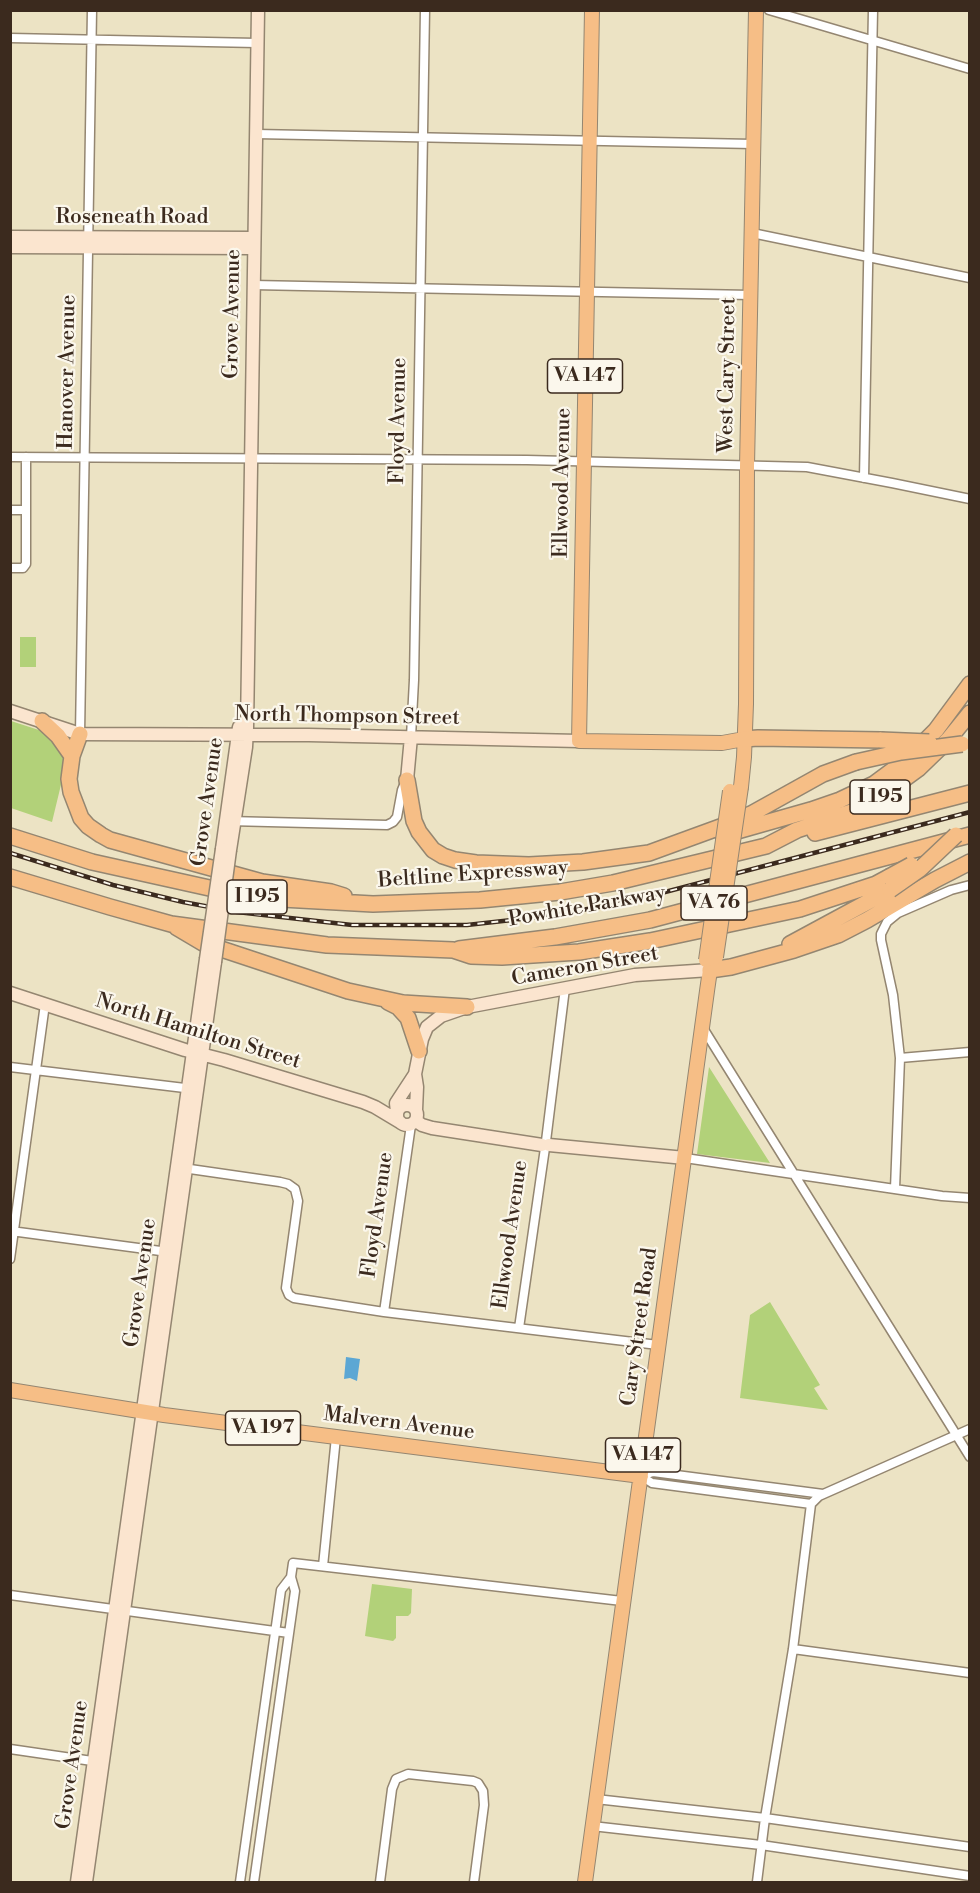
<!DOCTYPE html>
<style>
body{margin:0}
#map{position:relative;width:980px;height:1893px;overflow:hidden;background:#ece3c4;font-family:"Libre Bodoni",serif}
canvas{display:block}
.frame{position:absolute;inset:0;border:12px solid #3b2a1e;pointer-events:none}
</style>
<div id="map">
<canvas width="980" height="1893"></canvas>
<div class="frame"></div>
</div>
<script>
const c = document.querySelector('canvas').getContext('2d');
c.lineJoin = 'round';
function fillPath(path, color) { c.fillStyle = color; c.fill(path, 'evenodd'); }
const shape = rows => new Path2D(rows.map(r => 'M' + r).join(''));
function trace(path, color, width, dash) { c.strokeStyle = color; c.lineWidth = width; c.lineCap = dash ? 'butt' : 'round'; c.setLineDash(dash || []); c.stroke(path); }
function write(font, color, halo, rows, align = 'center') {
  c.font = font + ' "Libre Bodoni",serif'; c.lineWidth = 4.5; c.setLineDash([]); c.textBaseline = 'middle'; c.strokeStyle = halo; c.fillStyle = color; for (const [text, x, y, turn = 0] of rows) {
    c.save(); c.translate(x, y); c.rotate((+turn || 0) * Math.PI / 180); c.textAlign = isNaN(turn) ? turn : align; if (halo) c.strokeText(text, 0, 0); c.fillText(text, 0, 0); c.restore();
  }
}
fillPath(shape([
 [20,637,36,637,36,667,20,667],
 [11,721,45,732,54,741,63,753,66,764,52,822,11,808],
 [709,1067,770,1163,697,1154],
 [770,1302,820,1385,814,1388,828,1410,740,1398,750,1315],
 [372,1584,412,1589,411,1613,408,1616,396,1616,396,1638,393,1641,365,1636]
]), '#b2d179');
fillPath(shape([
 [346,1357,360,1359,357,1381,350,1378,344,1379]
]), '#5ca7d4');
const street = shape([
 [769,10,970,69],
 [10,38,257,43],
 [256,134,753,144],
 [752,233,970,278],
 [253,285,751,295],
 [10,457,527,460,807,467,892,483,970,499],
 [864,478,873,10],
 [10,510,26,510],
 [10,568,23,568,26,564,26,457],
 [80,734,92,10],
 [411,737,414,680,425,10],
 [229,821,387,825,393,822,397,817,402,790,405,783],
 [703,1028,970,1457],
 [900,1058,970,1052],
 [10,1067,193,1089],
 [546,1141,565,988],
 [685,1158,942,1196,970,1198],
 [183,1168,280,1182,288,1184,295,1189,298,1201,286,1288,289,1295,294,1298,384,1312,658,1345],
 [895,1189,900,1058,893,995,881,940,881,934,887,922,898,913,951,890,970,885],
 [11,1231,168,1252],
 [10,1259,45,1004],
 [384,1312,411,1125],
 [519,1328,545,1148],
 [641,1476,653,1472,823,1494],
 [641,1476,652,1483,811,1504],
 [811,1504,819,1496,970,1429],
 [323,1566,336,1437],
 [10,1595,289,1633],
 [793,1649,970,1673],
 [10,1749,99,1762],
 [596,1799,765,1818,970,1847],
 [592,1826,761,1845,970,1876],
 [240,1882,281,1590,291,1577],
 [254,1882,295,1591,291,1577,293,1563,622,1601],
 [380,1882,392,1789,396,1779,408,1774,473,1781,478,1783,483,1791,484,1805,474,1882],
 [757,1882,765,1818,793,1649,811,1504]
]);
const secondary = shape([
 [10,237,254,238],
 [10,247,254,248],
 [10,711,80,734,309,735,579,741],
 [407,780,411,737],
 [222,849,239,727],
 [230,850,246,747,247,728,258,10],
 [10,993,185,1050,224,1060,363,1102,375,1107,400,1122],
 '397 1115a10 10 0 1 1 20 0a10 10 0 1 1-20 0Z',
 [416,1110,417,1087,415,1074,422,1039,427,1027,441,1016,467,1007,635,975,710,970],
 [397,1112,396,1103,415,1074],
 [416,1121,422,1125,432,1128,542,1145],
 [549,1145,685,1158],
 [77,1882,206,959],
 [86,1882,215,962]
]);
const primary = shape([
 [592,10,579,741,722,743,744,739],
 [741,787,744,757,746,704,747,466,756,10],
 [10,1390,164,1415,641,1476],
 [585,1882,707,991,710,970,714,961]
]);
const highway = shape([
 [42,721,58,736,72,756],
 [80,734,72,756,69,779,71,792,81,818,88,826,101,835,110,840,262,882,331,892,344,896],
 [744,739,758,738,881,740],
 [407,780,414,821,419,832,433,850,443,856,455,860,476,863,529,865,583,862,649,853,723,826,751,814,823,774,856,762],
 [815,833,970,793],
 [723,835,811,810,840,800,874,784,905,761,936,730,970,684],
 [10,836,92,862,241,895,282,899,373,904,480,900,560,892,613,883,766,846,797,830,857,810,874,801,918,769,948,740,970,713],
 [10,877,110,907,171,924,327,945,453,950,471,956,502,957,579,952,650,941,800,909,876,884,889,877],
 [176,927,203,943,348,991,403,1003,467,1007],
 [790,944,890,890],
 [459,949,555,937,650,920,970,835],
 [710,970,731,967,794,950,838,935,867,920,935,880,970,862],
 [388,1002,398,1007,408,1018,419,1051]
]);
trace(street, '#948671', 11);
trace(secondary, '#948671', 15);
trace(primary, '#948671', 16);
trace(highway, '#948671', 18);
trace(street, '#fff', 8);
trace(secondary, '#fbe5cf', 12);
trace(primary, '#f6be86', 14);
trace(highway, '#f6be86', 15);
const rail = shape([
 [10,853,113,885,183,902,237,912,352,925,467,925,548,916,627,902,970,812]
]);
trace(rail, '#3b2a1e', 4.5);
trace(rail, '#fbf7ec', 2, [7]);
const secondaryBridge = shape([
 [206,959,222,849],
 [215,962,230,850]
]);
const primaryBridge = shape([
 [716,957,741,787],
 [706,960,730,791]
]);
const highwayBridge = shape([
 [881,740,929,742],
 [856,762,901,752,962,744],
 [889,877,911,865],
 [890,890,920,869,956,835]
]);
trace(secondaryBridge, '#948671', 15, []);
trace(primaryBridge, '#948671', 16, []);
trace(highwayBridge, '#948671', 18, []);
trace(secondaryBridge, '#fbe5cf', 12);
trace(primaryBridge, '#f6be86', 14);
trace(highwayBridge, '#f6be86', 15);
for (const [x, y, w] of [
 [585,376,75],
 [880,797,60],
 [257,897,60],
 [714,903,66],
 [263,1428,75],
 [643,1455,75]
]) { const box = new Path2D(); box.roundRect(x - w / 2, y - 17, w, 34, 4.5); c.fillStyle = '#fbf7ec'; c.fill(box); trace(box, '#3b2a1e', 1.5); }
write('bold 20px', '#3b2a1e', null, [
 ["VA 147",585,376],
 ["I 195",880,797],
 ["I 195",257,897],
 ["VA 76",714,903],
 ["VA 197",263,1428],
 ["VA 147",643,1455]
]);
write('21px', '#3b2a1e', '#fbf7ec', [
 ["Roseneath Road",132,218],
 ["Grove Avenue",233,314,-89],
 ["Hanover Avenue",68,372,-89],
 ["West Cary Street",728,375,-89],
 ["Floyd Avenue",399,421,-89],
 ["Ellwood Avenue",563,483,-89],
 ["North Thompson Street",347,717,1],
 ["Grove Avenue",208,802,-82],
 ["Beltline Expressway",473,875,-4],
 ["Powhite Parkway",587,907,-10],
 ["Cameron Street",585,967,-10],
 ["North Hamilton Street",198,1032,17],
 ["Floyd Avenue",378,1215,-82],
 ["Ellwood Avenue",511,1235,-82],
 ["Grove Avenue",141,1283,-82],
 ["Cary Street Road",640,1327,-82],
 ["Malvern Avenue",399,1424,7],
 ["Grove Avenue",73,1765,-82]
]);
</script>
